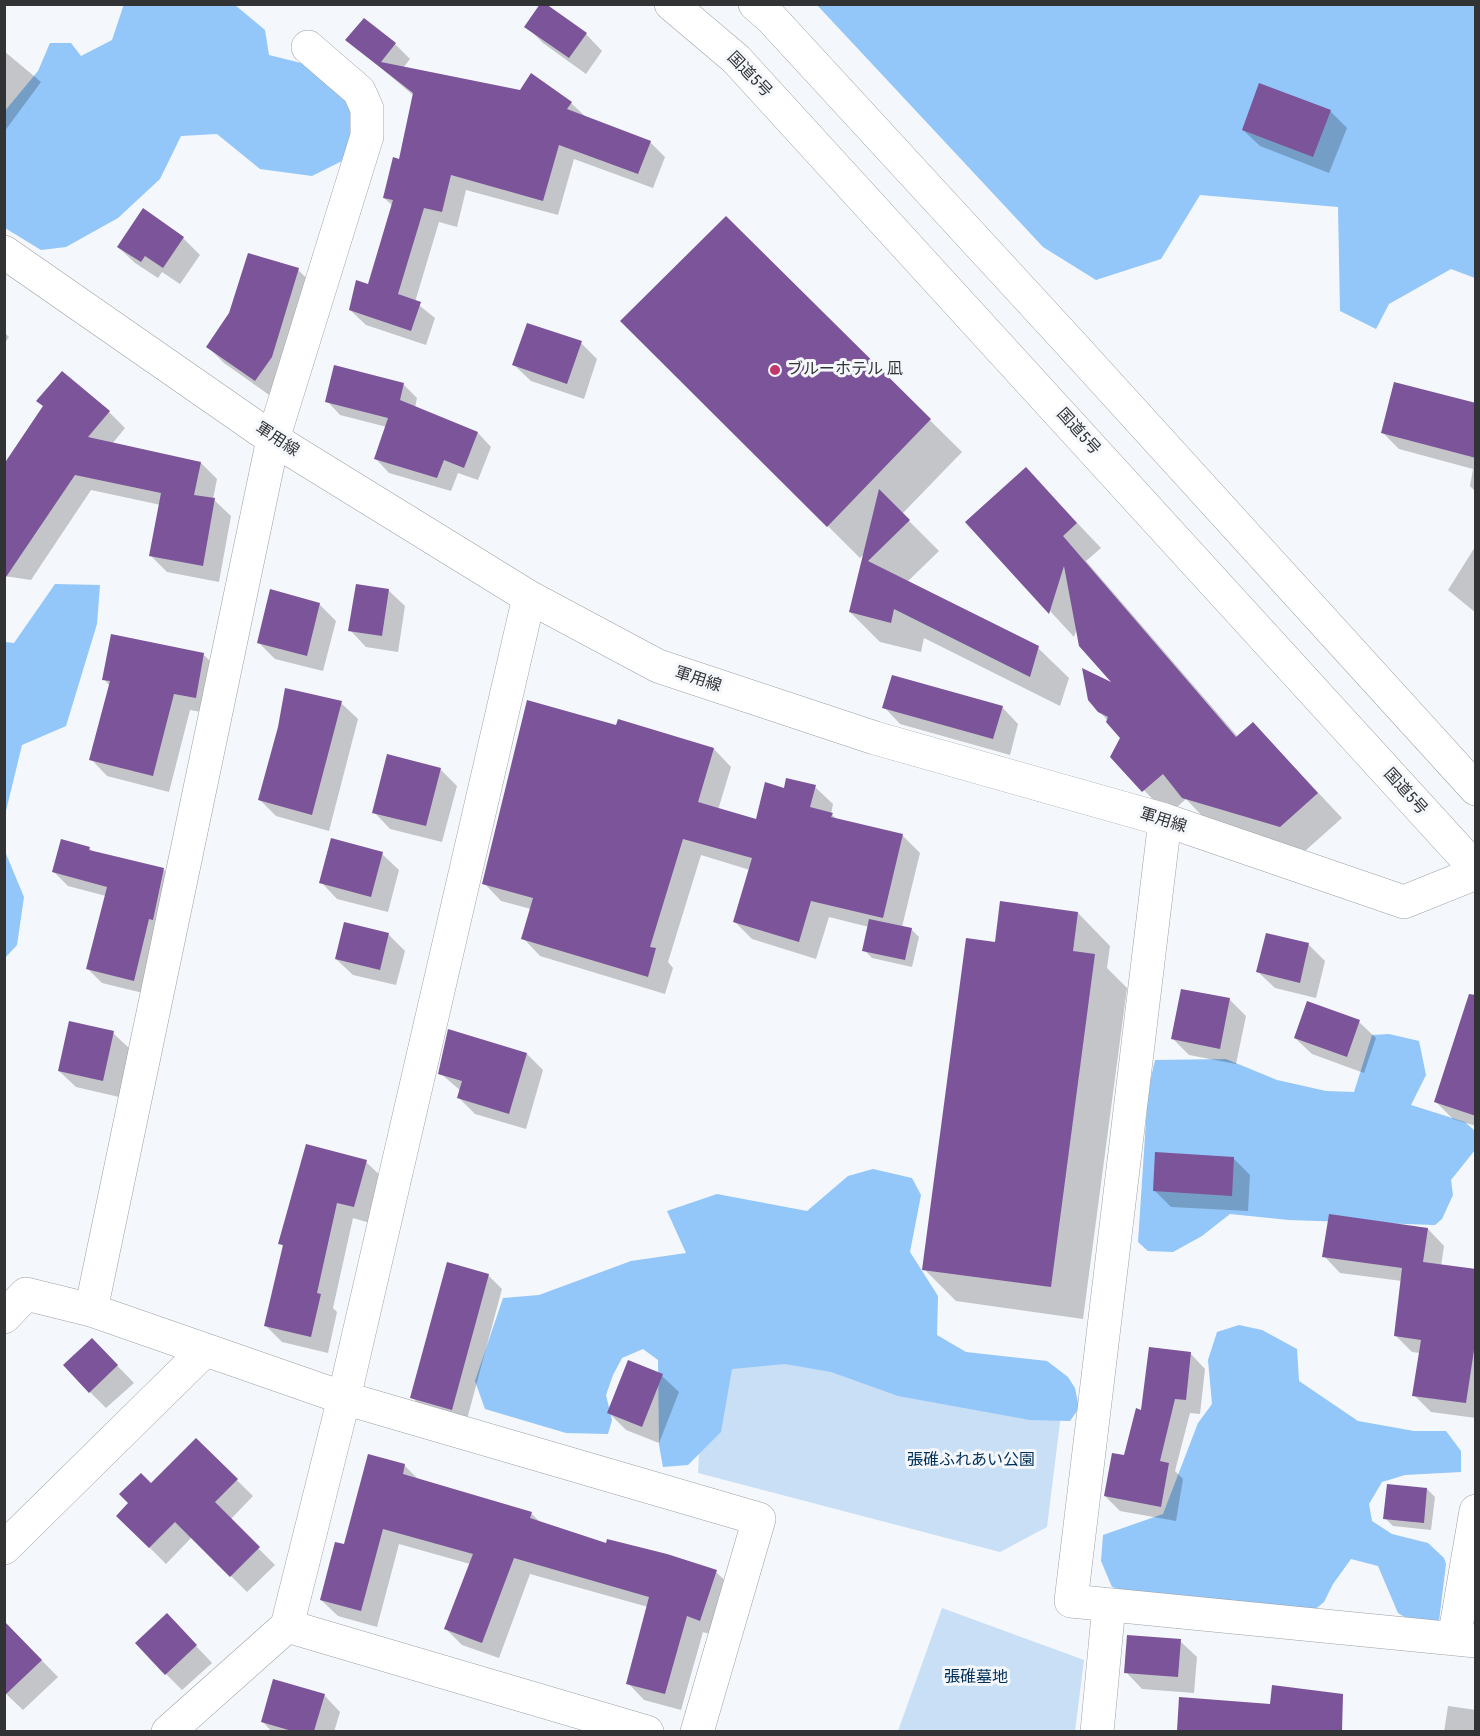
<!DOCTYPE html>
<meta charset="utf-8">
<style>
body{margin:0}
#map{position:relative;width:1480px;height:1736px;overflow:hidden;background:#f4f7fb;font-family:"Roboto Condensed",sans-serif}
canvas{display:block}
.frame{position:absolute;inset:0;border:6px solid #323335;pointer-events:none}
</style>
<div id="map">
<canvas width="1480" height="1736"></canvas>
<div class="frame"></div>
</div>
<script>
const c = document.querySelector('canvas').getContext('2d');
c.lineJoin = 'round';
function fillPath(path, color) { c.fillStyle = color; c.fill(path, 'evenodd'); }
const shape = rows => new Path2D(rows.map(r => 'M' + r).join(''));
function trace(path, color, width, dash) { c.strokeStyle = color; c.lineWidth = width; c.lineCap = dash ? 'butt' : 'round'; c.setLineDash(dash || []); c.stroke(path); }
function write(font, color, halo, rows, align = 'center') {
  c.font = font + ' "Roboto Condensed","Noto Sans JP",sans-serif'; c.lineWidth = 6; c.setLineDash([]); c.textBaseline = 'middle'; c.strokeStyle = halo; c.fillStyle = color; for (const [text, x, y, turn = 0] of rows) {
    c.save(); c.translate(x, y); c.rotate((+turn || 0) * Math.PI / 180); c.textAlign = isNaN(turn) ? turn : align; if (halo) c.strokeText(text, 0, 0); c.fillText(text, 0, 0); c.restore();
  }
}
fillPath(shape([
 [706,1327,1063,1398,1047,1527,1000,1552,698,1473],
 [942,1608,1084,1660,1075,1731,898,1731]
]), '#c8dff6');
fillPath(shape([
 [124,4,235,5,265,30,269,55,301,63,338,87,357,109,350,157,312,176,260,169,217,134,181,136,160,179,118,218,66,247,41,250,5,228,4,112,38,71,50,43,71,43,81,56,112,40],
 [817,5,1475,5,1475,278,1451,269,1389,304,1376,329,1340,311,1338,207,1200,195,1161,259,1096,280,1043,247],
 [55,584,100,585,97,624,66,726,22,745,5,815,5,642,14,643],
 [4,849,24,897,17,945,5,958],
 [1389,1034,1419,1041,1426,1075,1411,1105,1465,1122,1475,1131,1475,1150,1451,1180,1453,1195,1442,1219,1435,1225,1289,1220,1230,1214,1202,1236,1173,1252,1148,1251,1138,1242,1148,1091,1155,1060,1226,1059,1277,1080,1326,1091,1354,1092,1372,1035],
 [873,1169,912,1178,921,1195,910,1252,938,1296,937,1335,966,1352,1047,1361,1068,1377,1075,1388,1079,1408,1070,1421,1030,1420,898,1396,831,1372,785,1364,732,1369,721,1432,688,1465,663,1467,659,1445,658,1360,643,1349,622,1358,613,1375,606,1395,612,1420,608,1434,566,1433,485,1409,475,1381,503,1298,539,1295,631,1261,686,1253,667,1211,717,1194,807,1211,848,1176],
 [1239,1325,1262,1330,1297,1349,1299,1381,1358,1421,1414,1431,1446,1431,1461,1451,1461,1472,1405,1475,1382,1482,1369,1504,1372,1521,1392,1534,1428,1543,1444,1558,1446,1564,1439,1621,1411,1621,1398,1613,1378,1566,1351,1559,1333,1584,1324,1602,1307,1616,1157,1600,1112,1587,1101,1561,1103,1535,1163,1514,1198,1423,1212,1404,1208,1360,1217,1332]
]), '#93c6f9');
fillPath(shape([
 [526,26,586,34,602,51,586,74,543,43],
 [348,40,395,44,410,59,403,68,571,103,586,117,650,142,665,157,653,188,574,159,558,215,466,190,457,227,439,222,415,302,435,318,426,345,366,325,350,310,369,286,393,206,384,198,400,161,414,96],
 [4,51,41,82,4,132],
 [1330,111,1347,128,1329,173,1260,146,1243,130],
 [143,210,183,238,200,255,180,284,162,272,158,278,135,263,118,247],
 [726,218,962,452,902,514,939,551,907,582,1038,648,1069,678,1060,706,924,638,921,652,880,642,850,612,865,553,860,558,622,321],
 [298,270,315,286,272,397,224,363,208,347],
 [4,332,9,337,4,344],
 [581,343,597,359,584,399,531,381,514,365],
 [403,384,417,398,415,408,478,433,491,447,478,480,458,473,451,491,389,473,376,459,387,427,340,415,327,401],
 [45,407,109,412,125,428,112,444,201,463,217,479,213,499,231,516,219,582,167,572,151,556,161,505,91,490,31,580,4,576],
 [1476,419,1476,492,1470,486,1473,469,1399,449,1383,433],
 [1026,469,1101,548,1086,561,1238,737,1277,749,1342,818,1305,851,1208,822,1186,799,1168,815,1112,757,1122,737,1099,711,1117,687,1077,628,1074,637,968,522],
 [1475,547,1476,547,1476,613,1448,590],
 [388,590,405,606,398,652,366,647,350,630],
 [319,604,336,621,323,671,275,659,258,642],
 [204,655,220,671,212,714,190,710,169,792,107,776,91,759,110,686,104,679],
 [341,703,358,719,329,831,276,816,260,800],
 [884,707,1002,707,1018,724,1010,755,900,724],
 [617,727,714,749,731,767,718,810,757,821,785,789,815,787,833,804,831,814,838,820,902,835,920,853,902,927,911,929,919,937,912,967,872,958,864,950,869,927,829,917,816,959,752,939,734,921,750,870,701,855,668,962,673,968,665,994,540,956,523,938,531,909,501,901,484,883],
 [440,769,457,786,442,842,390,829,374,812],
 [89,848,94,853,163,869,177,883,147,994,102,983,88,969,106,896,68,886,54,872],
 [382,854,399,870,388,912,337,899,321,882],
 [1078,913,1110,946,1107,968,1127,988,1083,1319,956,1301,924,1269,996,943],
 [388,934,405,951,396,985,353,975,336,959],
 [1308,944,1325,961,1316,998,1275,988,1258,972],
 [1229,999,1246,1016,1236,1064,1189,1055,1173,1039],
 [1359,1022,1376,1038,1364,1073,1312,1054,1295,1038],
 [1476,1026,1476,1126,1453,1119,1436,1102],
 [113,1033,130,1049,119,1097,76,1087,59,1071],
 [527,1054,543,1070,526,1129,475,1114,459,1098,461,1091,440,1073],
 [1234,1159,1250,1175,1248,1211,1171,1207,1154,1190],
 [366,1162,383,1178,370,1223,353,1218,333,1308,337,1312,328,1353,282,1342,265,1325,284,1247,280,1243],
 [1428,1229,1444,1246,1441,1266,1476,1270,1476,1418,1431,1412,1414,1395,1420,1353,1412,1352,1395,1335,1402,1281,1340,1273,1324,1256],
 [488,1275,502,1289,466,1423,426,1412,412,1397],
 [1191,1354,1205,1369,1200,1414,1190,1413,1175,1471,1183,1479,1176,1521,1120,1511,1105,1496,1125,1457],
 [108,1356,134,1383,106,1408,90,1392],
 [629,1362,662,1376,679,1392,659,1443,626,1430,609,1413],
 [196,1440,253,1496,230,1520,275,1565,247,1592,192,1537,166,1564,118,1516],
 [404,1465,419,1480,531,1513,542,1524,607,1545,716,1572,733,1588,717,1636,703,1632,681,1710,644,1700,628,1683,648,1607,530,1574,499,1658,462,1645,446,1629,470,1564,399,1544,377,1627,338,1616,321,1600,345,1546],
 [1427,1489,1435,1497,1431,1530,1393,1526,1385,1518],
 [4,1622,58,1677,23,1710,4,1692],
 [183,1632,212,1663,182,1690,166,1674],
 [1180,1641,1197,1657,1194,1693,1142,1689,1126,1672],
 [324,1695,340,1712,334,1732,272,1732,263,1722],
 [1181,1699,1279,1721,1278,1732,1178,1732],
 [1448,1706,1476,1710,1476,1732,1444,1732]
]), '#0003');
fillPath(shape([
 [540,4,546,4,587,33,569,58,524,27],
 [364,18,396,43,381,62,520,90,531,73,572,102,567,109,651,141,638,174,559,145,543,201,451,175,442,212,424,208,398,294,421,302,411,331,349,310,356,280,368,284,393,200,383,198,393,157,399,159,413,93,345,40],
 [1259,83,1331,110,1313,157,1242,130],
 [143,208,184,237,163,268,145,256,141,262,117,247],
 [726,216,931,419,827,527,620,321],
 [248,253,299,268,272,357,255,381,206,347,229,313],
 [527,323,582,341,567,384,512,365],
 [334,365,404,383,400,400,478,432,464,468,444,460,437,478,374,459,388,418,325,402],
 [62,371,110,411,88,437,201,462,194,495,215,498,203,566,149,556,161,493,75,475,4,580,4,464,43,406,36,401],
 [1394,382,1476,403,1476,458,1381,433],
 [1026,467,1077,523,1063,536,1236,737,1253,722,1318,793,1280,827,1182,798,1163,774,1142,792,1110,757,1120,738,1106,722,1108,717,1098,712,1088,700,1082,668,1111,682,1079,646,1064,566,1049,614,965,522],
 [879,489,910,520,868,561,1039,646,1030,677,894,609,891,623,849,612],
 [356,584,389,589,382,636,348,631],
 [270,589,320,603,307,656,257,643],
 [111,634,204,653,196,698,174,694,153,776,89,760,110,681,102,680],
 [892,675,1003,706,993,739,882,708],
 [285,688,342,701,312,815,258,800,278,727],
 [527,700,616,725,618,719,714,748,698,802,756,819,765,782,784,788,786,778,816,785,810,807,833,813,831,817,903,834,883,918,811,901,799,942,733,922,752,858,683,839,650,947,656,948,648,977,521,939,533,898,482,884],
 [387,754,441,768,426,826,372,813],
 [331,838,383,852,371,897,319,883],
 [61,839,90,847,89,850,164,868,153,920,149,919,134,981,86,969,107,887,52,872],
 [1000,901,1078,912,1073,951,1095,954,1051,1287,922,1270,966,938,995,942],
 [869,919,912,928,905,960,862,951],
 [344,922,389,933,380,970,335,959],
 [1266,933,1309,943,1300,983,1256,972],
 [1181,989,1230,998,1220,1049,1171,1039],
 [1469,994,1476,995,1476,1116,1434,1102],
 [1307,1001,1360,1020,1347,1057,1294,1038],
 [69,1021,114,1031,103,1081,58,1071],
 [448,1029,527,1053,509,1114,457,1098,462,1081,438,1074],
 [306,1144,367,1160,354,1207,337,1203,317,1293,321,1294,311,1337,264,1326,283,1245,278,1244],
 [1155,1152,1234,1157,1232,1196,1153,1191],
 [1329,1214,1428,1228,1423,1262,1476,1269,1476,1337,1466,1403,1412,1396,1421,1340,1394,1336,1402,1268,1322,1257],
 [447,1262,489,1274,452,1410,410,1398],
 [92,1338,118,1365,89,1393,63,1365],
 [1149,1347,1191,1352,1186,1400,1175,1399,1160,1461,1169,1463,1161,1507,1104,1496,1112,1453,1124,1455,1136,1408,1141,1410],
 [628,1360,663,1374,642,1427,607,1413],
 [196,1438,238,1479,215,1502,260,1547,230,1577,175,1522,149,1548,116,1516,128,1503,119,1494,141,1473,151,1483],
 [368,1454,405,1464,403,1474,532,1512,530,1518,606,1543,607,1539,667,1554,717,1570,700,1621,687,1616,665,1694,626,1684,649,1597,514,1558,482,1643,444,1629,473,1554,383,1529,361,1611,320,1600,335,1542,344,1544],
 [1387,1484,1427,1488,1424,1523,1383,1519],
 [167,1613,197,1645,165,1675,135,1643],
 [4,1621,42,1660,4,1696],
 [1127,1635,1181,1639,1178,1677,1124,1673],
 [273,1679,325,1694,314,1731,292,1731,261,1722],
 [1272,1685,1343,1694,1342,1731,1177,1731,1179,1697,1270,1704]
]), '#7b5499');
const street = shape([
 [4,252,273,439,529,597,658,666,875,738,1165,820,1404,902,1476,873],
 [1165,820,1071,1601,1476,1641],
 [91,1310,273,439,367,136,367,109,359,91,308,47],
 [4,1317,26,1294,91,1310,344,1398,759,1519,697,1732],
 [4,1548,205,1350],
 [287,1626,647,1732],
 [1454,1639,1476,1511],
 [168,1732,287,1626,344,1398,529,597],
 [1097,1732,1109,1605]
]);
const highway = shape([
 [671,4,736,59,1476,869],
 [755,4,771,18,1072,345,1476,789]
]);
trace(street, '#9ea1a4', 34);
trace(highway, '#9ea1a4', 34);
trace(street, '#fff', 33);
trace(highway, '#fff', 33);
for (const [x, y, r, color] of [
 [775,370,6,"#c1366d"]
]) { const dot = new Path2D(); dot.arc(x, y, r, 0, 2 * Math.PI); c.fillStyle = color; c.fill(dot); trace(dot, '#f4f7fb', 2); }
write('16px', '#323335', '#f4f7fb', [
 ["国道5号",749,75,46],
 ["国道5号",1078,432,48],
 ["軍用線",277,440,33],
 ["軍用線",698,680,18],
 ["国道5号",1405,792,48],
 ["軍用線",1163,821,17]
]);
write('16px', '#323335', '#f4f7fb', [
 ["ブルーホテル 凪",787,370]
], 'left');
write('16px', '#003058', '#f4f7fb', [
 ["張碓ふれあい公園",971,1461],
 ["張碓墓地",976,1678]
]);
</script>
